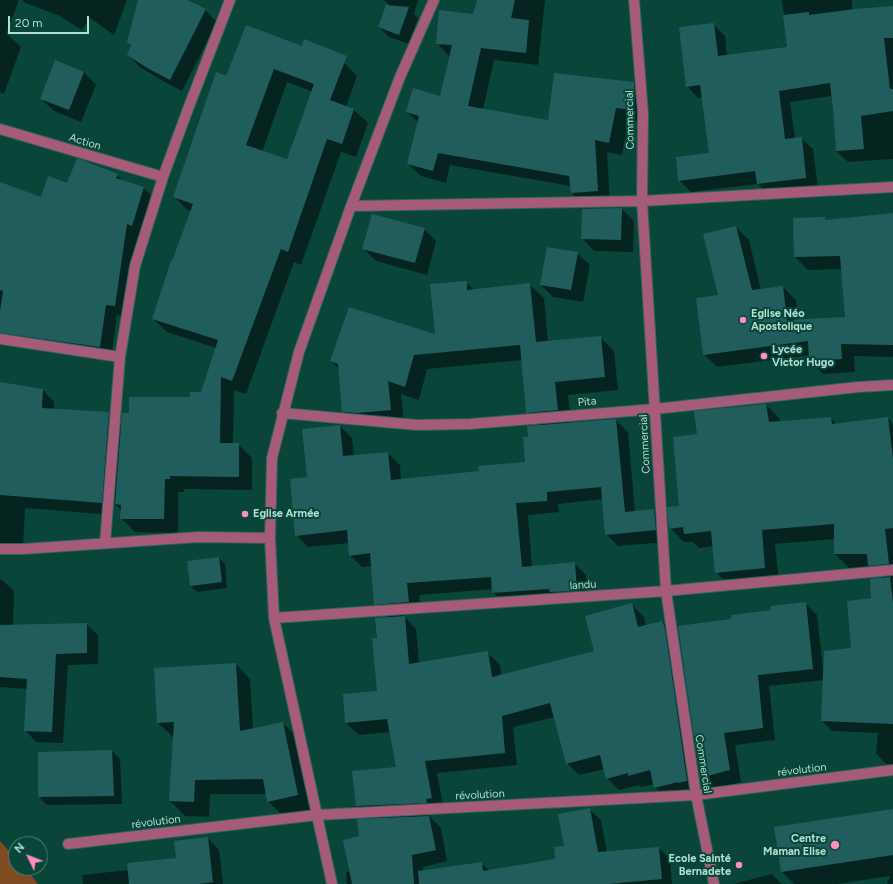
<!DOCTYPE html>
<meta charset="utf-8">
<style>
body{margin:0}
#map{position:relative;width:893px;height:884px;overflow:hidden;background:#0a453a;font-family:Figtree,sans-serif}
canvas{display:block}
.north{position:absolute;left:8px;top:836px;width:40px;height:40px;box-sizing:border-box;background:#0a453a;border:1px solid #4d8377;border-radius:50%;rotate:313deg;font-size:11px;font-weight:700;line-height:16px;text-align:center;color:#b1dfd2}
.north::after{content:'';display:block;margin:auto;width:14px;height:18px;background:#ff8eba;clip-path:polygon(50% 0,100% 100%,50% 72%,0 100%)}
.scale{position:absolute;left:8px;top:16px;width:81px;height:18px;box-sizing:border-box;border:2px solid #b1dfd2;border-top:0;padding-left:5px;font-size:12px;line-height:14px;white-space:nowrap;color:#b1dfd2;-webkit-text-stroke:3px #0a453a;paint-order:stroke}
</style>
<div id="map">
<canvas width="893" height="884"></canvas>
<div class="north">N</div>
<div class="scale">20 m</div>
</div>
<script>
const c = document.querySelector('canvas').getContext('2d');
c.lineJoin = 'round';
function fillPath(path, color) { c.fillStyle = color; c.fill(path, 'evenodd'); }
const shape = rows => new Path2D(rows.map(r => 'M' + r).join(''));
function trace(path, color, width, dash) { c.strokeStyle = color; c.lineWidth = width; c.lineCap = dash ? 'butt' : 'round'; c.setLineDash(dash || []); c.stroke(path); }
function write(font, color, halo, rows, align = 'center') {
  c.font = font + ' Figtree,sans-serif'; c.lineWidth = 4; c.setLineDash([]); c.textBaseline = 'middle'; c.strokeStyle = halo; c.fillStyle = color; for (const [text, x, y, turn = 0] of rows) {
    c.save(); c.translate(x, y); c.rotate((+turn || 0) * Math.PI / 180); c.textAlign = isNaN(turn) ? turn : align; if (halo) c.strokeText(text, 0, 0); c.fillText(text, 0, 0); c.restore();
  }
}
fillPath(shape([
 [0,841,16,859,16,868,25,868,38,884,0,884]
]), '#804b21');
fillPath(shape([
 [0,0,19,0,6,34,9,36,21,47,4,94,0,92],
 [22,0,127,0,114,35,90,18,82,30,60,16,26,3],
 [139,0,185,0,205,10,217,22,182,91,163,81,140,67,128,55,132,46],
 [384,0,418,0,414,14,418,18,409,44,389,37,379,27,390,6],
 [478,0,545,0,538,65,494,60,483,109,549,121,634,83,646,96,646,122,628,120,622,155,607,152,610,204,584,206,572,193,571,186,450,165,446,183,421,176,408,164,419,123,407,112,441,97,449,56,437,43,474,15],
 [782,0,852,0,852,10,893,7,893,159,848,162,836,151,832,96,790,102,795,138,801,138,813,149,818,189,769,195,758,184,691,192,679,180,710,154,703,97,698,98,687,86,713,24,725,36,727,56,788,48],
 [246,26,344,63,357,76,346,107,354,110,368,123,356,157,341,152,301,265,294,262,246,394,234,390,233,444,238,444,252,458,252,490,184,489,184,492,178,492,178,533,135,532,121,518,121,510,114,503,113,515,25,508,23,548,0,547,0,383,42,389,54,402,54,410,109,413,122,426,130,414,191,398,201,393,216,348,167,332,153,319,191,211,187,210,174,196,227,77],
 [287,82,313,92,288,161,262,152],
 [56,62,84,72,96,85,81,122,54,111,41,99],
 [117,175,124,182,144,188,155,199,143,237,138,235,126,317,117,315,111,358,13,343,7,346,0,345,0,183,41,198,68,184],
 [622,209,634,221,633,252,594,251,582,238],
 [893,214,893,357,854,356,855,372,823,374,810,360,810,355,717,367,704,354,736,227,749,240,761,290,783,287,796,300,798,320,846,318,842,269,808,270,795,257,824,218,827,221],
 [424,229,436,241,427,275,376,261,363,248],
 [577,253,590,265,583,302,553,297,541,285],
 [466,282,474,290,530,285,544,298,548,342,600,337,614,351,618,390,568,395,571,423,616,420,628,432,635,512,654,510,666,522,667,542,618,546,606,534,603,499,558,504,559,512,528,515,532,567,574,563,586,575,589,602,563,604,559,601,505,604,493,592,493,589,419,595,421,614,403,615,416,629,419,663,487,652,500,665,501,676,595,651,632,605,644,617,646,626,662,622,674,634,699,793,667,799,655,787,654,784,641,787,639,785,619,790,607,778,605,769,579,775,567,763,555,717,513,727,517,765,437,773,444,810,438,811,439,814,428,815,441,828,447,861,423,867,424,884,347,884,346,872,350,871,360,837,370,820,357,806,353,772,397,768,390,732,359,735,346,723,378,691,378,638,389,618,375,604,372,566,362,567,350,555,349,543,308,547,296,535,308,478,340,426,352,438,354,456,388,453,400,465,401,480,480,472,526,463,529,438,540,426,527,412,522,360,427,369,419,400,401,394,404,423,372,427,357,425,343,411,339,369,331,361,436,335],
 [766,405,780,419,780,423,831,418,836,424,888,418,893,424,893,579,891,579,893,581,893,764,886,764,876,753,878,733,832,731,822,721,824,680,769,686,775,740,735,745,741,782,713,789,701,777,732,620,805,603,817,615,823,668,824,668,852,648,872,599,883,578,872,568,849,568,835,554,835,539,775,544,779,581,730,587,716,572,713,546,699,548,693,542,684,542,670,528,680,507,698,435],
 [219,558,225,564,227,588,197,592,191,586],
 [0,579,2,580,14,591,13,626,86,624,98,635,98,664,68,665,63,743,36,742,25,730,27,689,0,687],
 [236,664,250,679,253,729,283,723,298,738,312,810,283,816,268,801,267,794,210,794,209,817,185,816,170,801,174,738,158,723],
 [112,751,120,759,122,804,47,805,39,797],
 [589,809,601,820,607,852,659,848,670,859,672,884,460,884,481,863,490,871,556,860,565,847],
 [893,815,893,884,887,884,890,876,837,884,794,884,782,872],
 [208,838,219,850,223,884,83,884,82,875,128,870,177,858],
 [772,874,782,884,733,884]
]), '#0007');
fillPath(shape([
 [138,0,187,0,206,9,170,80,149,69,127,55,131,45,127,42],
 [477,0,515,0,511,18,529,20,526,53,481,48,468,106,548,120,554,73,634,82,635,97,634,110,616,108,609,143,595,140,598,191,571,193,569,176,438,153,433,171,407,164,419,116,406,112,413,88,440,96,452,45,436,44,439,10,473,14],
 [386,5,409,7,399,35,378,27],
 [893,6,893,38,884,38,890,89,893,89,893,111,861,116,864,149,836,151,833,109,830,83,779,91,785,139,802,137,806,178,757,184,755,171,678,181,676,157,709,153,700,85,686,87,679,27,714,23,718,56,787,47,783,15,809,12,809,15,855,9],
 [246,25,302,46,304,39,347,56,330,100,354,109,342,144,327,139,288,252,281,249,232,381,221,377,220,443,239,443,239,477,170,476,170,479,165,479,164,519,120,519,121,505,115,504,122,413,129,413,129,397,190,397,190,392,201,392,218,340,152,319,171,261,172,261,193,204,173,197,216,72,226,76],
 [274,69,314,84,287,159,246,145],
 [55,60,84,72,69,110,40,99],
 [77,158,118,174,116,178,144,187,132,226,127,224,115,306,106,305,100,347,0,333,0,311,3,291,0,290,0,182,41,197,48,176,67,183],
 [622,208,621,240,581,239,582,209],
 [893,213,893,345,841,344,842,359,809,361,808,341,703,355,696,298,718,295,703,234,736,226,752,290,783,286,787,320,845,317,840,256,794,257,793,218,825,217,825,220],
 [372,214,425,228,415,263,362,249],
 [547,247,578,252,571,290,540,285],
 [467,281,467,290,530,283,536,342,601,336,605,377,555,382,558,410,526,413,520,345,414,355,405,387,388,381,391,410,357,413,342,412,338,364,330,361,349,307,435,334,430,284],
 [0,382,43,389,42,408,109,412,102,503,0,495],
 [766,404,769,422,831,417,832,424,888,417,893,459,893,528,885,529,889,564,868,566,867,554,834,554,834,524,762,530,765,568,715,573,711,531,684,534,683,527,669,529,667,507,679,506,673,437,697,434,694,411],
 [616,419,625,512,654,509,656,530,605,535,601,487,547,492,547,501,516,503,522,567,575,562,577,591,550,592,549,589,492,593,491,577,407,583,409,602,374,605,370,553,349,556,347,530,295,536,290,479,307,477,302,429,340,425,343,456,388,452,391,480,479,471,478,466,525,462,523,437,528,437,527,426],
 [219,557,222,582,190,586,187,561],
 [890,577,893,603,893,724,821,721,824,651,851,648,847,601,871,598,870,579],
 [806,602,813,669,758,675,763,728,724,733,730,770,700,778,678,626,731,619,731,615,771,610,771,606],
 [632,603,638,627,662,621,665,628,687,781,678,783,678,782,654,788,650,770,628,776,628,773,606,779,600,755,566,764,550,703,502,716,505,753,425,761,432,798,426,799,427,803,356,806,352,771,396,767,387,719,345,723,343,694,377,691,372,638,377,638,375,618,405,616,409,664,488,651,492,677,594,651,585,616],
 [87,623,87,653,56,654,52,732,24,731,27,679,0,677,0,625],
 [236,663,240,731,283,722,298,795,267,802,263,779,195,780,194,802,169,801,174,722,157,723,154,668],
 [112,750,114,796,38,797,38,752],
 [590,808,598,852,659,847,662,879,608,884,419,884,418,871,482,862,483,871,555,859,554,847,564,846,558,814],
 [893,809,893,855,781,872,774,827],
 [429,816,436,850,412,855,414,884,352,884,343,840,359,836,357,819],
 [208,837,213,882,199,884,129,884,127,863,176,858,174,841]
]), '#225d5e');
const minor = shape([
 [634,0,643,113,642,201,666,591,696,795,714,884],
 [0,129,163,177],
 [351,206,642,201,893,187],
 [0,339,120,357],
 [282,413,417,425,470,424,655,409,858,387,893,385],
 [105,543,120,357,135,266,163,177,188,109,230,0],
 [0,549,23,549,199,537,270,538],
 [274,618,666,591,893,570],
 [68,844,317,815,696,795,893,770],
 [332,884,274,618,270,538,272,458,299,352,351,206,400,77,434,0]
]);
trace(minor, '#2b6458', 12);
trace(minor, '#a65b78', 10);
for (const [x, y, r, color] of [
 [743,320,4,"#ff8eba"],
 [764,356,4,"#ff8eba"],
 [245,514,4,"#ff8eba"],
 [835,845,5,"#ff8eba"],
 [739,865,4,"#ff8eba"]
]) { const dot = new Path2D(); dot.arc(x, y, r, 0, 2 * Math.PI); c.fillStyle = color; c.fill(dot); trace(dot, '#0a453a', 1.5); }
write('11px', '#b1dfd2', '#0a453a', [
 ["Commercial",630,120,-91],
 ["Action",85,142,17],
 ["Pita",587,402,-5],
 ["Commercial",645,444,-93],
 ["landu",583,585,-4],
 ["Commercial",703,764,81],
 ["révolution",802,770,-7],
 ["révolution",480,795,-3],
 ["révolution",156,822,-7]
]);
write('bold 11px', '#b1dfd2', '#0a453a', [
 ["Eglise Néo",751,314],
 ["Apostolique",751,327],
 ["Lycée",772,350],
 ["Victor Hugo",772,363],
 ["Eglise Armée",253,514],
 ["Centre",826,839,"right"],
 ["Maman Elise",826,852,"right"],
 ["Ecole Sainté",731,859,"right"],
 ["Bernadete",731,872,"right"]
], 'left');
</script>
